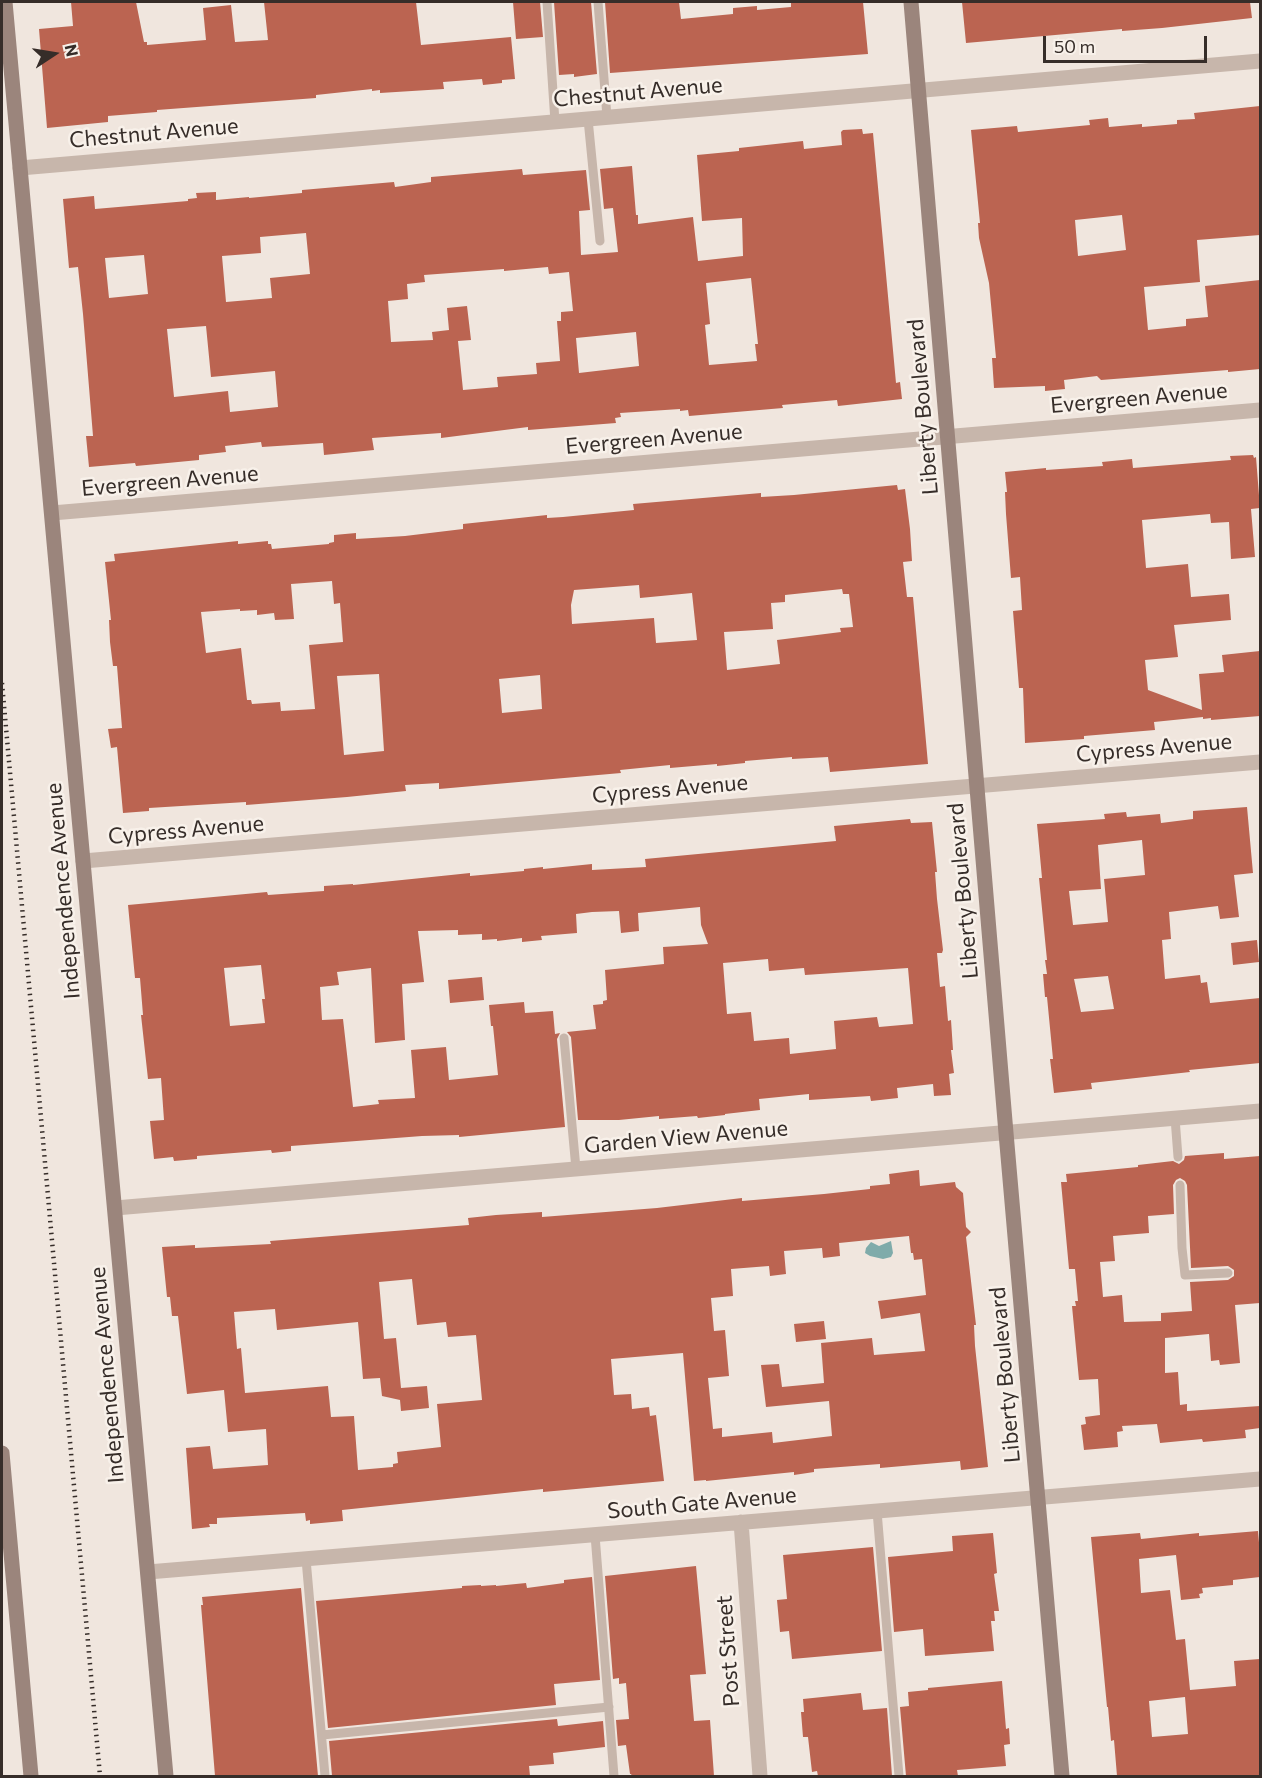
<!DOCTYPE html>
<style>
body{margin:0}
#map{position:relative;width:1262px;height:1778px;overflow:hidden;background:#f0e6de;font-family:Commissioner,sans-serif}
canvas{display:block}
.frame{position:absolute;inset:0;border:3px solid #362d29;pointer-events:none}
.north{position:absolute;left:24px;top:24px;width:60px;height:60px;-webkit-text-stroke:4px #f8f1ea;paint-order:stroke;rotate:78deg;font-size:16px;font-weight:700;line-height:24px;text-align:center;color:#362d29}
.north::after{content:'';display:block;margin:auto;width:21px;height:27px;background:#362d29;clip-path:polygon(50% 0,100% 100%,50% 72%,0 100%)}
.scale{position:absolute;left:1043px;top:36px;width:164px;height:27px;box-sizing:border-box;border:3px solid #362d29;border-top:0;padding-left:8px;font-size:18px;line-height:21px;white-space:nowrap;color:#362d29;-webkit-text-stroke:4px #f8f1ea;paint-order:stroke}
</style>
<div id="map">
<canvas width="1262" height="1778"></canvas>
<div class="frame"></div>
<div class="north">N</div>
<div class="scale">50 m</div>
</div>
<script>
const c = document.querySelector('canvas').getContext('2d');
c.lineJoin = 'round';
function fillPath(path, color) { c.fillStyle = color; c.fill(path, 'evenodd'); }
const shape = rows => new Path2D(rows.map(r => 'M' + r).join(''));
function trace(path, color, width, dash) { c.strokeStyle = color; c.lineWidth = width; c.lineCap = dash ? 'butt' : 'round'; c.setLineDash(dash || []); c.stroke(path); }
function write(font, color, halo, rows, align = 'center') {
  c.font = font + ' Commissioner,sans-serif'; c.lineWidth = 5; c.setLineDash([]); c.textBaseline = 'middle'; c.strokeStyle = halo; c.fillStyle = color; for (const [text, x, y, turn = 0] of rows) {
    c.save(); c.translate(x, y); c.rotate((+turn || 0) * Math.PI / 180); c.textAlign = isNaN(turn) ? turn : align; if (halo) c.strokeText(text, 0, 0); c.fillText(text, 0, 0); c.restore();
  }
}
fillPath(shape([
 [891,1241,893,1253,891,1257,883,1259,870,1256,865,1253,866,1248,871,1242,879,1246]
]), '#7fabaa');
fillPath(shape([
 [71,2,136,2,144,42,147,42,147,45,206,40,203,8,231,5,235,42,268,40,264,2,416,2,421,45,511,37,515,79,502,80,502,83,483,85,482,79,443,82,444,89,380,93,380,90,372,91,372,89,316,95,316,98,157,110,157,112,108,116,108,122,47,128,39,29,73,26],
 [513,2,540,2,543,37,516,39],
 [554,2,591,2,597,74,574,77,574,74,559,75],
 [605,2,679,2,681,19,733,14,733,8,757,6,757,10,791,7,791,2,863,2,868,54,610,73],
 [962,2,1250,2,1252,18,1162,28,1122,31,1122,29,966,43],
 [1260,106,1260,235,1197,240,1200,282,1144,287,1148,330,1186,326,1186,319,1208,317,1205,286,1260,280,1260,369,1228,372,1228,370,1101,380,1097,376,1064,380,1065,389,1045,391,1045,386,994,388,992,358,996,358,989,283,979,238,978,223,980,223,971,130,1017,126,1018,132,1090,125,1089,120,1108,118,1109,127,1142,124,1142,127,1177,124,1177,120,1195,119,1194,113],
 [1122,215,1126,250,1078,256,1075,220],
 [862,129,863,134,873,133,896,383,900,382,902,399,838,406,837,400,782,405,783,408,689,416,688,410,680,411,680,409,620,413,621,417,615,418,616,423,528,430,528,427,441,438,441,433,372,438,374,450,324,455,323,443,262,447,261,442,225,446,226,452,199,455,199,460,136,466,135,463,89,467,86,436,93,436,83,314,78,267,69,268,63,199,94,196,95,209,188,201,188,199,197,198,196,193,216,192,216,200,249,197,249,198,302,193,302,190,394,182,395,187,431,182,431,177,522,169,523,175,586,170,590,210,579,211,581,255,618,252,613,208,604,209,600,169,632,166,636,215,638,215,638,224,693,217,698,261,743,256,742,218,702,221,697,155,739,151,739,148,803,141,804,149,842,145,841,132,843,130],
 [306,233,310,274,270,278,272,298,226,302,222,256,261,253,260,237],
 [144,255,148,294,109,298,105,258],
 [548,267,549,274,569,272,573,311,561,312,561,321,557,321,560,361,536,363,537,374,497,377,498,387,463,390,458,341,471,340,467,306,447,308,449,330,432,332,433,340,391,342,388,301,408,299,407,284,425,282,424,275,504,269,504,271],
 [751,278,758,344,755,344,757,361,709,365,705,325,710,324,706,283],
 [206,326,211,377,275,371,278,407,230,412,228,391,174,397,167,329],
 [636,332,639,366,579,373,576,338],
 [1253,455,1254,458,1256,457,1260,508,1251,509,1255,557,1231,559,1229,522,1211,523,1210,514,1142,520,1146,568,1188,564,1191,597,1229,594,1231,620,1174,625,1178,657,1145,660,1148,690,1202,710,1199,674,1224,672,1222,655,1260,651,1260,716,1211,720,1211,718,1203,719,1203,717,1154,722,1155,730,1084,736,1084,739,1025,743,1023,688,1019,688,1013,611,1022,610,1020,577,1011,578,1006,514,1005,492,1007,492,1005,472,1046,468,1046,470,1103,466,1102,462,1132,459,1133,468,1231,460,1230,456],
 [897,485,898,490,905,489,910,529,912,561,903,562,907,597,913,597,928,764,830,772,828,757,792,759,792,757,745,761,745,763,717,766,717,764,670,768,670,765,620,770,621,773,439,789,439,783,405,785,406,791,347,797,246,805,246,802,149,808,149,811,123,813,117,747,111,748,108,729,122,728,117,666,113,666,110,642,109,620,111,620,105,562,115,561,114,554,238,541,238,544,268,541,268,544,271,544,272,549,329,544,329,543,334,542,334,535,356,533,356,539,405,536,463,529,463,524,547,515,547,518,563,517,634,510,633,504,761,493,761,497,794,495],
 [332,581,334,604,340,603,343,642,309,645,315,709,281,711,280,702,252,704,251,700,247,700,241,648,206,653,201,612,240,609,240,611,257,610,257,615,274,613,275,620,294,619,291,584],
 [639,585,640,598,692,593,697,640,656,643,654,618,572,624,571,605,574,590],
 [842,589,843,594,849,594,853,627,840,628,841,632,777,640,780,664,727,670,724,632,773,629,771,603,785,602,785,595],
 [379,674,384,751,344,755,337,676],
 [540,675,542,709,502,713,499,679],
 [1247,807,1253,873,1234,875,1239,917,1220,919,1218,906,1169,912,1171,939,1162,940,1165,979,1200,975,1201,983,1207,982,1210,1003,1260,998,1260,1063,1189,1070,1190,1072,1091,1083,1092,1089,1054,1093,1050,1059,1053,1059,1047,997,1045,997,1043,974,1047,974,1045,960,1047,960,1039,878,1042,878,1037,824,1105,819,1104,814,1126,812,1127,817,1160,814,1161,823,1193,819,1193,811],
 [1142,840,1145,875,1104,879,1108,922,1073,925,1069,891,1101,889,1098,845],
 [1108,976,1114,1009,1081,1012,1074,979],
 [910,819,911,823,932,822,937,872,935,872,937,899,943,950,942,953,937,953,940,987,945,986,948,1021,951,1020,953,1050,951,1050,954,1073,949,1074,951,1095,934,1096,933,1084,897,1088,898,1098,871,1101,870,1096,809,1100,809,1094,759,1099,760,1110,725,1114,725,1115,698,1118,697,1116,659,1119,659,1116,619,1120,578,1120,571,1037,567,1032,596,1029,593,1005,603,1004,603,1001,607,1000,605,970,664,964,663,947,708,944,701,925,700,907,638,913,639,931,621,933,619,911,592,912,576,914,577,933,541,936,542,940,522,942,522,938,497,941,497,939,482,940,482,934,458,935,458,930,418,931,424,982,402,984,405,1040,375,1043,371,968,337,972,339,985,320,987,322,1020,343,1019,353,1107,379,1104,378,1100,415,1098,411,1050,446,1047,449,1080,498,1075,493,1026,491,1026,489,1005,524,1002,525,1013,553,1011,555,1034,560,1033,557,1039,565,1127,459,1137,459,1135,422,1136,291,1146,291,1151,272,1153,271,1150,197,1156,197,1159,174,1161,173,1157,154,1159,150,1121,164,1120,161,1078,148,1079,141,1015,143,1015,140,978,135,978,128,905,267,892,268,895,324,891,324,886,353,884,353,885,451,875,470,873,470,876,524,871,524,869,543,867,543,869,592,864,592,870,646,867,645,859,836,841,834,826],
 [768,959,769,971,804,968,805,975,908,968,913,1024,879,1027,877,1017,834,1021,836,1049,790,1054,789,1038,754,1041,751,1012,727,1014,723,963],
 [261,965,265,999,262,999,265,1023,230,1026,224,968],
 [1257,940,1259,962,1233,965,1231,943],
 [482,977,484,1000,450,1003,448,980],
 [1224,1153,1224,1159,1260,1156,1260,1303,1235,1305,1240,1363,1220,1365,1219,1360,1211,1361,1209,1334,1165,1338,1165,1373,1178,1372,1180,1405,1187,1404,1187,1411,1260,1406,1260,1428,1245,1430,1246,1438,1203,1442,1202,1439,1160,1443,1157,1424,1122,1426,1123,1431,1117,1432,1118,1447,1084,1450,1081,1425,1086,1424,1085,1417,1100,1415,1098,1379,1079,1380,1072,1306,1076,1306,1075,1301,1078,1301,1075,1269,1069,1269,1061,1182,1067,1182,1066,1174,1138,1167,1138,1165,1173,1161,1179,1164,1184,1160,1185,1156],
 [1180,1178,1185,1181,1187,1185,1191,1268,1228,1266,1234,1270,1234,1276,1228,1280,1190,1282,1192,1311,1161,1313,1161,1321,1124,1322,1122,1295,1103,1297,1100,1262,1115,1261,1113,1236,1149,1233,1148,1216,1174,1214,1173,1185,1176,1180],
 [919,1170,920,1186,955,1182,956,1187,963,1193,966,1227,971,1232,966,1237,976,1325,974,1325,975,1346,988,1467,961,1470,960,1461,880,1468,880,1464,814,1469,814,1472,794,1475,794,1472,706,1481,706,1480,694,1481,683,1353,611,1359,614,1395,631,1394,632,1409,649,1407,650,1416,656,1415,664,1481,543,1492,543,1489,342,1510,343,1521,310,1524,310,1520,306,1521,305,1513,217,1518,217,1524,209,1524,210,1527,192,1529,186,1448,210,1446,213,1469,268,1465,266,1429,228,1432,224,1390,187,1394,178,1316,172,1316,170,1297,167,1297,162,1247,195,1245,195,1248,271,1244,270,1241,469,1225,468,1218,496,1215,542,1212,542,1217,657,1208,742,1198,742,1201,824,1194,870,1189,870,1186,890,1184,889,1174],
 [909,1236,911,1253,913,1253,914,1260,922,1259,926,1295,878,1301,881,1319,920,1313,925,1351,874,1355,872,1338,821,1343,824,1383,782,1387,779,1364,761,1365,766,1407,829,1401,832,1436,773,1443,772,1432,722,1437,722,1428,713,1429,708,1378,729,1376,725,1330,714,1331,711,1298,733,1296,731,1269,769,1266,770,1276,786,1274,784,1251,822,1248,823,1258,840,1256,839,1243],
 [412,1279,417,1325,446,1322,448,1337,476,1335,482,1400,437,1404,441,1447,397,1452,398,1463,393,1464,393,1467,358,1470,354,1416,331,1417,328,1386,245,1393,241,1348,237,1349,234,1312,275,1309,277,1330,358,1322,363,1379,380,1378,382,1396,400,1400,401,1411,429,1408,427,1386,401,1388,396,1338,384,1339,379,1282],
 [824,1321,826,1339,796,1342,794,1324],
 [1258,1531,1260,1554,1260,1577,1233,1580,1233,1585,1202,1588,1203,1593,1199,1594,1200,1598,1181,1600,1176,1555,1139,1559,1141,1593,1170,1590,1176,1640,1185,1639,1190,1690,1236,1686,1234,1661,1260,1659,1260,1776,1117,1776,1114,1740,1111,1741,1108,1707,1107,1707,1091,1537,1140,1533,1141,1539,1199,1533,1199,1536],
 [1185,1697,1188,1734,1152,1737,1149,1701],
 [993,1533,997,1573,994,1574,999,1611,994,1611,995,1621,991,1621,994,1651,925,1656,923,1629,894,1632,888,1557,953,1551,952,1536],
 [873,1547,882,1651,792,1659,789,1631,780,1632,777,1600,787,1599,783,1555],
 [696,1566,706,1674,690,1675,694,1721,710,1720,714,1776,632,1776,631,1774,630,1774,626,1745,618,1746,616,1720,629,1719,626,1683,619,1684,619,1678,613,1679,605,1576],
 [592,1577,600,1680,554,1684,556,1705,328,1728,316,1601,462,1588,462,1586,481,1585,481,1586,496,1585,496,1586,526,1583,527,1588,564,1583,564,1580],
 [301,1588,318,1776,215,1776,201,1605,203,1605,202,1597],
 [1002,1681,1006,1729,1009,1728,1010,1744,1004,1745,1006,1766,957,1770,958,1776,906,1776,900,1707,909,1706,908,1692,928,1690,928,1688],
 [861,1693,863,1710,887,1708,892,1776,818,1776,817,1771,812,1772,808,1737,803,1737,801,1712,804,1712,803,1699],
 [557,1719,558,1726,603,1721,605,1747,553,1753,554,1764,529,1766,530,1776,332,1776,329,1741]
]), '#bb6451');
trace(shape([
 [547,2,555,122],
 [598,2,607,117],
 [588,119,600,241],
 [564,1038,576,1169],
 [1175,1118,1178,1157],
 [1180,1185,1182,1248,1185,1275,1228,1273],
 [877,1511,899,1776],
 [595,1535,614,1776],
 [306,1559,325,1776],
 [322,1735,609,1707]
]), '#c7b6ab', 9);
trace(shape([
 [20,168,1260,61],
 [52,513,1260,410],
 [83,861,1260,762],
 [115,1208,1260,1111],
 [741,1522,760,1776],
 [148,1572,1260,1479]
]), '#c7b6ab', 15);
trace(shape([
 [5,2,166,1776],
 [911,2,1006,1133,1062,1776],
 [2,1453,31,1776]
]), '#9b857c', 15);
trace(shape([
 [2,683,100,1776]
]), '#362d29', 4.5, [1.5, 4.5]);
write('22px', '#362d29', '#f8f1ea', [
 ["Chestnut Avenue",638,92,-5],
 ["Chestnut Avenue",154,133,-5],
 ["Evergreen Avenue",1139,398,-5],
 ["Liberty Boulevard",923,407,-95],
 ["Evergreen Avenue",654,439,-5],
 ["Evergreen Avenue",170,481,-5],
 ["Cypress Avenue",1154,748,-5],
 ["Cypress Avenue",670,789,-5],
 ["Cypress Avenue",186,830,-5],
 ["Independence Avenue",63,891,-95],
 ["Liberty Boulevard",963,891,-95],
 ["Garden View Avenue",686,1137,-5],
 ["Independence Avenue",107,1375,-95],
 ["Liberty Boulevard",1005,1375,-95],
 ["South Gate Avenue",702,1503,-5],
 ["Post Street",728,1651,-94]
]);
</script>
